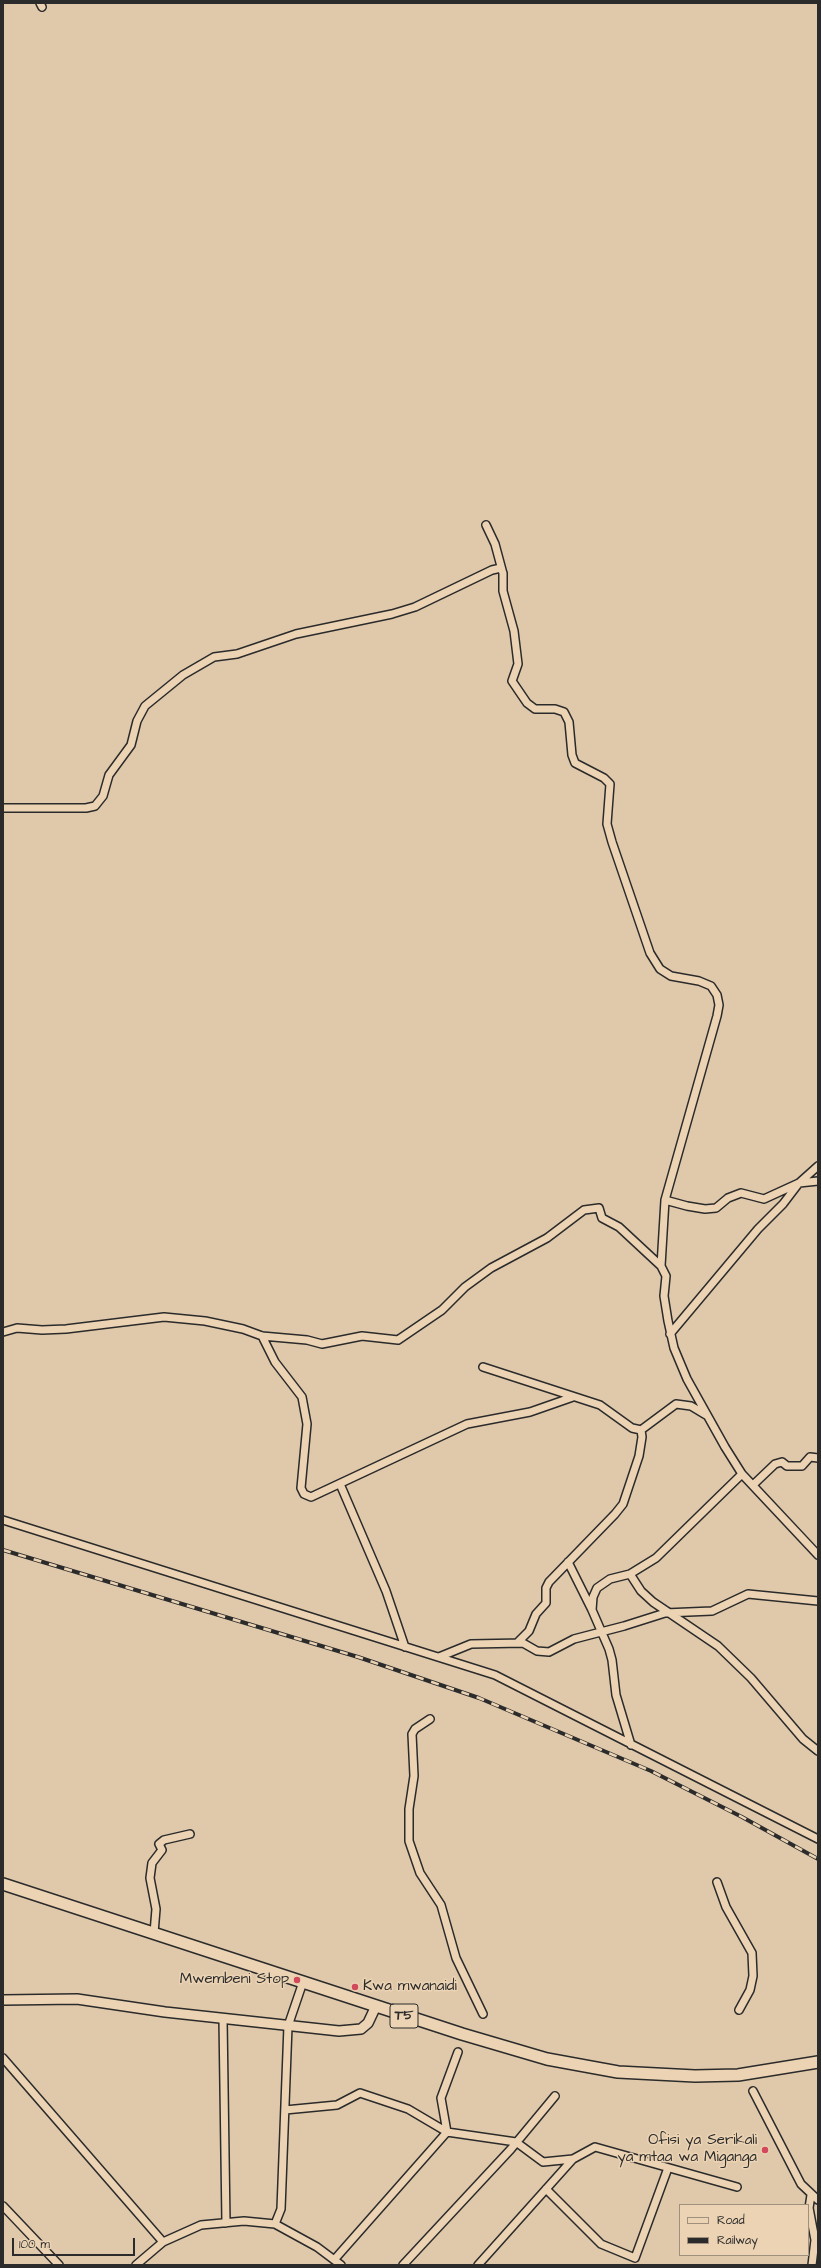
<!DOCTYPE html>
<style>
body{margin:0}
#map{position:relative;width:821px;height:2268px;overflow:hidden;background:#e0c9ab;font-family:"Architects Daughter",sans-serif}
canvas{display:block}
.frame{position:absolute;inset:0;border:4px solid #2b2b2b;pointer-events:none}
.legend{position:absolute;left:679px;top:2204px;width:130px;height:52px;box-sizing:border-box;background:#ebd3b3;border:1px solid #9e907d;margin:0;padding:5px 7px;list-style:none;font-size:12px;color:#2b2b2b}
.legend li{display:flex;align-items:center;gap:8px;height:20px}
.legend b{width:20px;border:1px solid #9e907d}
.scale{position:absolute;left:12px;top:2238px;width:123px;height:18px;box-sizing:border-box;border:2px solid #2b2b2b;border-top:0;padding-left:5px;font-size:12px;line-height:14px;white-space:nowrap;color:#2b2b2b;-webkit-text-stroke:3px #ebd3b3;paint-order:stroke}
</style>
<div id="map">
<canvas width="821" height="2268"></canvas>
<div class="frame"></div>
<ul class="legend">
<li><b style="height:5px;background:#ebd3b3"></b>Road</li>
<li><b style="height:5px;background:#2b2b2b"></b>Railway</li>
</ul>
<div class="scale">100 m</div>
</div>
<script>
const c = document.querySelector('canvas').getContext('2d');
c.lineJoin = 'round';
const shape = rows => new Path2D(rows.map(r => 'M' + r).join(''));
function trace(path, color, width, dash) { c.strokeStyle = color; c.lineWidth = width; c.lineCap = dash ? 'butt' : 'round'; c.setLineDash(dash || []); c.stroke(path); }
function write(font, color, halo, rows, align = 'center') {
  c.font = font + ' "Architects Daughter",sans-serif'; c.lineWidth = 3; c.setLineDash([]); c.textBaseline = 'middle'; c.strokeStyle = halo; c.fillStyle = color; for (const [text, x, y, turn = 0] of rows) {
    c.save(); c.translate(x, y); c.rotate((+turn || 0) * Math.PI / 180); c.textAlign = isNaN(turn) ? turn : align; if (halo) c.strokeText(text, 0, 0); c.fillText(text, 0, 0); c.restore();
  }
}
const minor = shape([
 [40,3,42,7],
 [486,525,495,544,502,570],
 [3,808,86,808,95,806,103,796,109,775,131,745,137,721,145,706,183,675,214,657,237,654,296,634,392,614,415,607,492,570,501,568,503,573,503,591,514,631,518,664,512,681,527,703,535,709,555,709,564,712,569,722,572,755,575,763,604,778,610,784,607,824,612,842,650,953,660,969,671,976,699,981,711,986,717,995,719,1005,717,1016,665,1200,661,1266,666,1276,664,1296,668,1321,674,1348,687,1379,725,1447,742,1474,818,1555],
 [665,1200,687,1206,705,1209,716,1208,728,1198,741,1193,764,1199,799,1183,818,1181],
 [3,1332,17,1328,42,1330,66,1329,164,1317,205,1321,243,1329,262,1336,307,1340,322,1344,362,1336,398,1340,442,1310,465,1287,491,1268,547,1238,584,1210,599,1208,602,1218,619,1227,661,1266],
 [670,1334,758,1229,783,1204,799,1183,818,1166],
 [262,1336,275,1362,302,1397,307,1424,301,1488,304,1494,311,1497,467,1424,530,1412,573,1397],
 [483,1367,600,1405,632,1428,641,1430,676,1404,691,1406,706,1415],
 [340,1484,386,1591,405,1647],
 [753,1485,775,1464,782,1462,787,1466,802,1466,810,1457,818,1458],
 [3,1520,495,1675,818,1839],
 [568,1562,592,1610,609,1649,612,1660,616,1695,631,1745],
 [630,1574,641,1591,653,1602,718,1646,751,1678,803,1739,818,1751],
 [592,1610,593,1597,597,1588,610,1579,630,1574,656,1558,742,1474],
 [517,1643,529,1631,536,1614,546,1603,546,1588,549,1582,615,1514,623,1504,639,1456,642,1437,641,1430],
 [439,1657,471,1644,523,1643,537,1651,549,1652,574,1639,624,1626,665,1613,712,1611,748,1594,818,1601],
 [430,1719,415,1729,412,1734,414,1776,409,1809,409,1841,420,1873,441,1905,456,1958,483,2014],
 [717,1882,726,1907,752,1953,753,1976,750,1990,739,2010],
 [154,1933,156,1909,150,1878,152,1863,162,1850,159,1844,164,1840,190,1834],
 [223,2019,226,2223],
 [3,2058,163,2242],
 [753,2091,801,2184,818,2200],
 [285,2110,337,2105,360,2093,408,2109,447,2132,516,2142,543,2162,573,2159,595,2147,737,2187],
 [546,2189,601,2244,635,2258,668,2168],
 [811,2195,809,2208,815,2240,812,2265],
 [3,2206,59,2265],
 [275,2224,281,2209,288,2026,303,1982],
 [334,2260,447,2132,441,2098,458,2052],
 [136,2265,163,2242,201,2225,244,2221,275,2224,317,2247,341,2265],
 [403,2265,511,2149,555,2096],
 [478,2265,573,2159]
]);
const tertiary = shape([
 [3,2000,77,1999,165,2012,339,2031,361,2029,368,2023,376,2006]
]);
const trunk = shape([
 [3,1884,462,2034,547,2059,618,2072,695,2076,738,2075,818,2062]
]);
trace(minor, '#2b2b2b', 10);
trace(tertiary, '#2b2b2b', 12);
trace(trunk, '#2b2b2b', 14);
trace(minor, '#ebd3b3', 7);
trace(tertiary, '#ebd3b3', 9);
trace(trunk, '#ebd3b3', 11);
const rail = shape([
 [3,1550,358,1657,479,1698,651,1771,742,1817,818,1859]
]);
trace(rail, '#2b2b2b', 4);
trace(rail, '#ebd3b3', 2.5, [8]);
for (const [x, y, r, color] of [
 [297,1980,4,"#d1495b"],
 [355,1987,4,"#d1495b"],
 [765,2150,4,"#d1495b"]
]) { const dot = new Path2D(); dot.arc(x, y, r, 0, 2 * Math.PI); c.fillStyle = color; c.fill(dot); trace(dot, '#ebd3b3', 1.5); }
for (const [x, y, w] of [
 [404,2016,28]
]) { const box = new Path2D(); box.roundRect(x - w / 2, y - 12, w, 24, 3); c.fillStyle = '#ebd3b3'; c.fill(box); trace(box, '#2b2b2b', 1); }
write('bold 14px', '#2b2b2b', null, [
 ["T5",404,2016]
]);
write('15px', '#2b2b2b', '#ebd3b3', [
 ["Mwembeni Stop",289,1980],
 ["Kwa mwanaidi",363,1987,"left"],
 ["Ofisi ya Serikali",757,2141],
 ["ya mtaa wa Miganga",757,2158]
], 'right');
</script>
